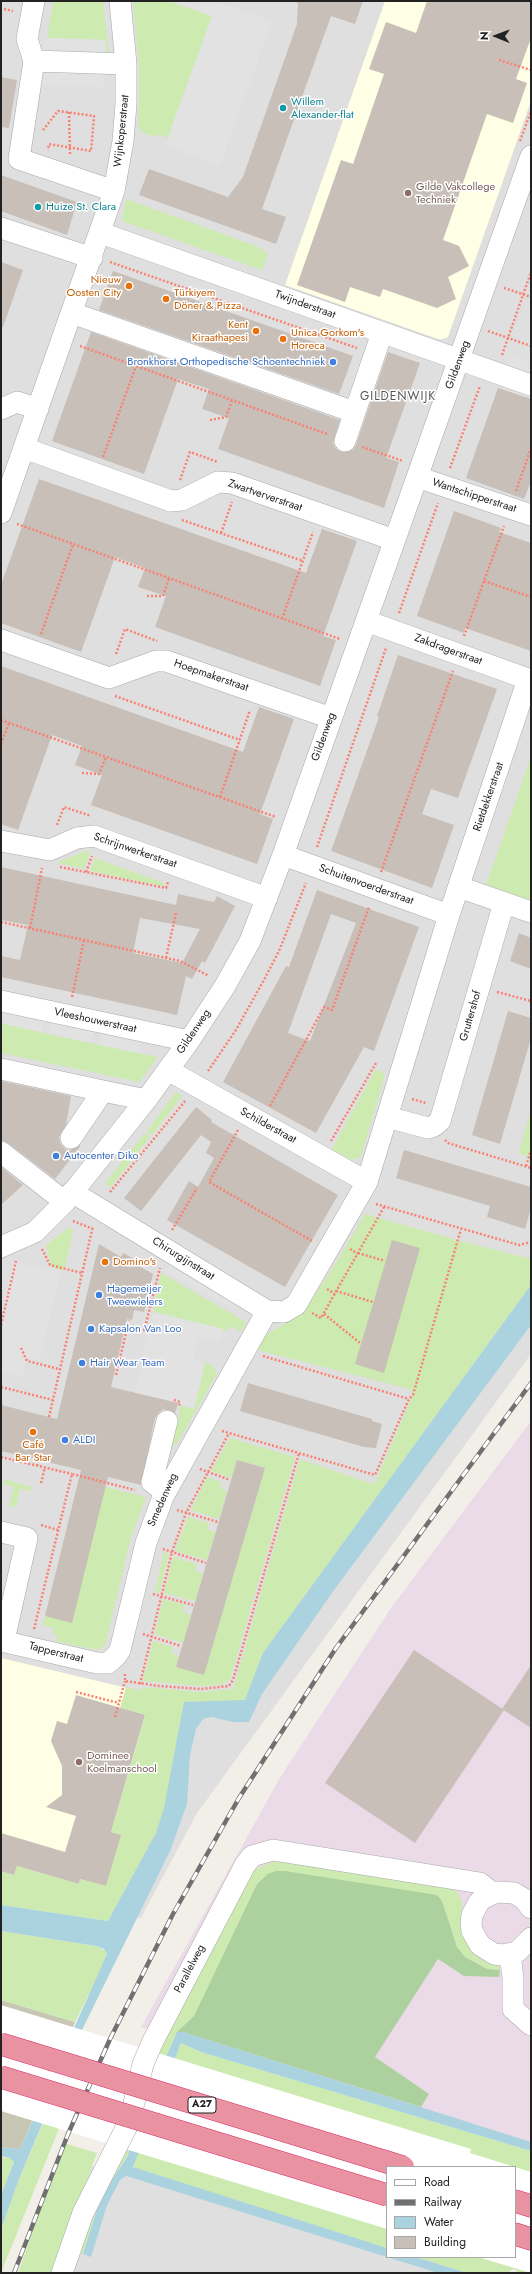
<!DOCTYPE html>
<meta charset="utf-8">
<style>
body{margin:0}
#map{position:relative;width:532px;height:2274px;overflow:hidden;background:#f2efe9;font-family:Jost,sans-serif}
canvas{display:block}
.frame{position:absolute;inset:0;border:2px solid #222;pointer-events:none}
.legend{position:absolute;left:386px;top:2166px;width:130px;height:92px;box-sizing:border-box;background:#fff;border:1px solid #a7a7a7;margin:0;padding:5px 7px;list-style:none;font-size:12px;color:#222}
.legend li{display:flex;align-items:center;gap:8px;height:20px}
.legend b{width:20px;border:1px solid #a7a7a7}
.north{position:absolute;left:476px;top:16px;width:40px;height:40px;-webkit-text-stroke:3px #fff;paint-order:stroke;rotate:271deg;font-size:11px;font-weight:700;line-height:16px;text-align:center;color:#222}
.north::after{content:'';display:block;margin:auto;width:14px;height:18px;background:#222;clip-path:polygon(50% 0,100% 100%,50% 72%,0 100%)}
</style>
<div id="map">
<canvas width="532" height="2274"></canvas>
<div class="frame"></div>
<ul class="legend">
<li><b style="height:5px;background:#fff"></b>Road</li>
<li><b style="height:5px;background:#707070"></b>Railway</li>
<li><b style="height:11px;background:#aad3df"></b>Water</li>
<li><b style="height:11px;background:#c7bfb8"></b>Building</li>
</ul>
<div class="north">N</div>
</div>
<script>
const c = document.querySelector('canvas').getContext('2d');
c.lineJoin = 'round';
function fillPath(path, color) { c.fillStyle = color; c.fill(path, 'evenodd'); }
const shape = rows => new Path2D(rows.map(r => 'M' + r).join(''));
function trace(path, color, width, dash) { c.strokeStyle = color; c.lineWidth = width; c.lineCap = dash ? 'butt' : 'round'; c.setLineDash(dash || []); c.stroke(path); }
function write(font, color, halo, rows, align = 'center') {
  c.font = font + ' Jost,sans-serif'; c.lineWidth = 3; c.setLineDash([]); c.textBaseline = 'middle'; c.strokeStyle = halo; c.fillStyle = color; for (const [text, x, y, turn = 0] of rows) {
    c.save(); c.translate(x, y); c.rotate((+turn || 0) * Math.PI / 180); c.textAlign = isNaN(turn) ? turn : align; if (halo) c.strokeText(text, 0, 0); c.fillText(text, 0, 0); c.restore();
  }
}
fillPath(shape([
 [1,1,531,1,531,1354,197,1813,141,1918,1,1897],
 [75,2161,387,2254,387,2257,396,2257,449,2273,26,2273]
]), '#e0dfdf');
fillPath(shape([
 [531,1421,531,2145,141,2027,281,1776,391,1608]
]), '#ebdbe8');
fillPath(shape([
 [385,1,531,1,531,101,448,337,443,339,438,339,285,285],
 [1,1658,131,1689,164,1712,115,1891,1,1876]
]), '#ffffe5');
fillPath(shape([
 [1,2000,75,2022,20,2149,1,2147]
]), '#c7c7b4');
fillPath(shape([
 [58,1,103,1,109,55,106,55,106,40,47,38,53,2],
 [133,1,175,1,213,15,168,138,158,134,156,137,143,133,138,126,139,68],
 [126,199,259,247,268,254,262,270,122,221],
 [531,757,531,900,486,885],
 [85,851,90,852,84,869,57,863],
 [95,858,164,883,163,886,90,871],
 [1,1023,48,1034,158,1057,139,1082,1,1053],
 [376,1069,385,1074,361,1157,351,1160,332,1149],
 [176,1092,182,1096,152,1135,147,1131],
 [531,1109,531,1157,519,1153],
 [145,1133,150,1137,132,1159,127,1155],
 [125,1158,131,1162,110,1187,105,1183],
 [365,1214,453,1239,531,1259,531,1285,263,1653,245,1701,184,1703,164,1808,156,1833,108,1921,1,1905,1,1871,14,1875,17,1866,79,1884,80,1879,106,1886,120,1835,111,1832,145,1716,120,1708,126,1687,141,1691,142,1687,202,1692,233,1689,300,1459,372,1484,376,1481,413,1394,409,1389,258,1350,258,1344,264,1336,303,1313,336,1263],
 [70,1227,73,1231,64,1271,51,1267,46,1245],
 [161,1273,246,1322,242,1329,239,1332,235,1326,223,1332,222,1329,153,1312],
 [204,1362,211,1364,217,1374,176,1445,172,1444,181,1405,194,1408],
 [230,1438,295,1457,230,1679,221,1685,203,1686,143,1681,153,1641,173,1647,171,1653,179,1656,176,1666,204,1674,265,1468,237,1460,232,1478,211,1471],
 [207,1477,221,1482,220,1488,227,1491,219,1519,191,1510],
 [7,1480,32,1487,30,1491,20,1489,16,1507,9,1506,14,1487,4,1484,4,1481],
 [101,1486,146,1497,131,1537,105,1646,96,1650,56,1641,58,1635,52,1634,54,1628,42,1625,45,1616,71,1622],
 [188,1517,209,1523,207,1530,216,1532,207,1560,175,1551],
 [164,1552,169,1554,159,1593,155,1592],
 [173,1557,197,1564,195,1571,203,1574,195,1601,164,1593],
 [163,1599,185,1605,183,1612,191,1615,183,1643,155,1634],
 [287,1860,453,1889,458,1893,462,1902,462,1935,475,1954,481,1959,499,1964,500,1970,487,1969,465,1957,457,1947,442,1901,437,1895,257,1884,194,2016,177,2032,150,2092,127,2157,101,2197,83,2254,74,2250,144,2080,251,1871,272,1862],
 [1,1931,96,1946,106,1951,107,1957,75,2022,1,2000],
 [181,2043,201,2052,531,2151,531,2273,515,2273,517,2270,512,2269,509,2273,467,2273,416,2257,515,2257,515,2167,387,2167,387,2248,135,2169,133,2164],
 [44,2121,60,2126,1,2273,1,2230,19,2179],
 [64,2143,97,2153,53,2273,18,2273],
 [1,2157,15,2159,1,2195]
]), '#cdebb0');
fillPath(shape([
 [276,1871,285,1871,437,1895,442,1901,457,1947,465,1957,487,1969,500,1970,499,1977,464,1976,438,1959,375,2057,429,2094,421,2107,183,2032,177,2032,194,2016,257,1884,268,1874]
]), '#add19e');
fillPath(shape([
 [168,1,215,1,272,21,220,166,165,145,212,16],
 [44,38,106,40,104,87,41,85],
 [510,356,531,363,531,379,505,370],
 [1,1008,44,1018,41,1032,1,1023],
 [51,1019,95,1028,92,1043,48,1034],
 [103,1029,142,1037,139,1053,99,1045],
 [170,1260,240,1299,234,1309,164,1271],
 [13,1263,61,1270,40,1361,27,1358,22,1376,1,1371,1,1315],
 [153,1312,223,1329,221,1342,198,1337,193,1359,205,1364,194,1409,135,1393]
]), '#e2e2e2');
fillPath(shape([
 [531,1285,531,1325,334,1590,262,1694,249,1722,233,1722,211,1717,203,1719,196,1729,190,1755,187,1804,170,1851,80,2034,19,2179,1,2230,1,2195,14,2162,10,2158,1,2156,1,2147,20,2149,107,1954,104,1949,96,1946,1,1931,1,1905,108,1921,156,1833,164,1808,184,1702,245,1700,263,1653],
 [177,2032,183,2032,531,2142,531,2151,201,2052,181,2043,133,2167,387,2248,387,2257,126,2176,120,2180,107,2205,91,2257,83,2254,101,2197,127,2157,150,2092],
 [387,2257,416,2257,467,2273,438,2273]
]), '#aad3df');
fillPath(shape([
 [1,2005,471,2149,470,2153,531,2172,531,2273,478,2257,515,2257,515,2167,387,2167,387,2229,1,2111]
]), '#fff');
fillPath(shape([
 [296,1,363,1,355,24,331,16,262,209,286,217,276,244,139,195,149,169,228,197,243,177,297,24,298,4],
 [427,1,531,1,531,38,516,79,527,83,513,123,487,114,443,240,459,246,469,266,448,277,456,299,437,308,383,289,380,297,350,287,345,302,297,285,341,160,353,164,384,74,369,69,386,22,416,33],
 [1,77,17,80,9,128,1,127],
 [1,175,77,202,67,235,1,211],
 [1,262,23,270,3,327,1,327],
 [113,271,353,356,339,394,99,310],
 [91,332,340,420,333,443,336,449,341,452,353,450,356,445,388,352,420,363,386,458,399,462,384,508,218,449,229,418,202,409,209,389,178,379,144,474,52,441],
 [498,388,531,399,531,443,529,450,531,450,531,481,524,499,466,478],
 [39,479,306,573,322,529,357,541,323,636,336,640,320,686,155,627,166,596,138,587,145,568,115,557,81,652,1,623,1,585],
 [454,511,501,528,499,532,531,543,531,651,465,628,464,633,417,616],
 [398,655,497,689,458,798,431,789,422,814,454,825,432,888,331,851,379,717,377,716],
 [1,666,243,752,259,707,294,719,260,814,273,819,257,864,91,805,102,775,75,765,82,746,52,735,18,830,1,824],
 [1,867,176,905,178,894,214,902,217,896,235,906,205,963,202,961,192,979,186,976,177,1015,1,977,1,956,20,960,28,925,1,920],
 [140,918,200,929,182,963,133,953],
 [317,890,419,927,374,1051,364,1047,316,1133,223,1082,286,966,289,967],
 [331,914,356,923,310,1041,288,1033],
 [519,933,531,938,531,969,510,961],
 [508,1011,531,1018,531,1038,500,1144,472,1135],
 [1,1081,71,1096,66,1125,59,1137,60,1143,64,1148,70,1150,81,1145,55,1179,8,1143,1,1140],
 [196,1107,212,1120,211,1122,338,1195,285,1287,167,1220,189,1181,198,1187,214,1158,206,1153,211,1142,201,1135,141,1211,124,1198],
 [404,1150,531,1187,531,1208,525,1229,487,1217,490,1206,396,1178],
 [1,1167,23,1185,1,1205],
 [392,1240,420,1248,384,1373,355,1364],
 [99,1244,121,1257,123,1253,140,1262,139,1266,153,1274,144,1312,134,1310,132,1320,127,1319,111,1387,178,1403,175,1413,164,1409,159,1412,155,1418,141,1485,108,1477,72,1623,45,1616,81,1470,1,1451,1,1405,57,1419],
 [248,1383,372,1419,372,1421,382,1424,376,1448,364,1447,240,1411],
 [237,1460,265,1468,204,1675,176,1667],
 [414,1650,504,1710,415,1843,325,1783],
 [531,1665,531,1728,502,1709],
 [76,1695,145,1715,111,1832,121,1835,106,1886,80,1879,79,1884,17,1866,14,1875,1,1871,1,1833,65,1852,76,1816,46,1807,62,1795,62,1766,51,1741,57,1721,67,1724]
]), '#c7bfb8');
const minor = shape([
 [34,1,27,39,34,61,19,159,114,191],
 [34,61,126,64],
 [1,228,92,258],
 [101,233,531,385],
 [72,313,354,412],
 [1,409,17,402,38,409],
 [345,441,382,333],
 [24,448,171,501,182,500,218,482,232,483,394,540],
 [417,477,531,515],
 [1,513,114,191,123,141,126,104,126,64,120,1],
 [366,621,531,680],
 [1,640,109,678,156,661,166,661,331,718],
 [1,841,50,850,77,838,94,836,267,898],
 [283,855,449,915],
 [459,887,531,912],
 [1,1001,189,1041],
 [1,1069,103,1091],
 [168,1070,367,1182],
 [387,1117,428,1128,434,1126,440,1121,504,903],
 [71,1138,103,1091,146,1100],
 [1,1152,65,1202],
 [72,1192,267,1311,284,1312,296,1305,367,1182,449,915,528,679],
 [1,1247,35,1232,65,1202,146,1100,189,1041,225,986,250,941,283,855,531,156],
 [165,1492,152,1482,167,1421],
 [1,1532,27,1538,4,1640],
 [1,1641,97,1663,108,1663,116,1656,120,1650,146,1543,163,1497,267,1311],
 [531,1908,524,1899,514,1893,497,1892,485,1897,479,1902,472,1915,471,1923,472,1931,480,1945,494,1954,502,1955,517,1952,531,1938],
 [510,1954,513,1978,513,2009,531,2025],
 [62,2273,83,2213,130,2120,143,2064,153,2041,245,1865,252,1856,273,1850,480,1883,492,1893]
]);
const highway = shape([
 [515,2201,531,2206],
 [515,2234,531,2239]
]);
trace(minor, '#a9a9a9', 22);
trace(highway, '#dc2a67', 23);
trace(shape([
 [4,9,13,11],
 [499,60,531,70],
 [69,112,70,156],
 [43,130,58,111,94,116,91,151,49,144,48,150],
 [520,141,531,111],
 [110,262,357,348],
 [504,288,531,297],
 [488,331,531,346],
 [80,346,327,434],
 [502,355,531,272],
 [210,420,226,417,232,400],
 [362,447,403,461],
 [103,457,136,366],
 [450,468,480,386],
 [180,480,190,452,218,462],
 [516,491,531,448],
 [182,520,303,561],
 [17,524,340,639],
 [221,533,232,502],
 [484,581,531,597],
 [147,596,163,596,169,579],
 [399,613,438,503],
 [282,619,313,532],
 [41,634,73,544],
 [464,636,504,526],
 [116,654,125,629,157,641],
 [115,696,240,740],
 [1,720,276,817],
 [1,744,9,723],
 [82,773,99,774,106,757],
 [220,797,250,710],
 [57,825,64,807,91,816],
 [317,847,386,648],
 [60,867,166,888,168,882],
 [86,872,92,856],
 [381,872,453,671],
 [1,922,180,961,209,976],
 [30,928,42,868],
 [166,958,176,913],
 [497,992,531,1001],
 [72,997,84,940],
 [208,1071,236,1030,265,978,279,951,306,883],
 [412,1099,426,1103],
 [270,1106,324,1007,332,1010,369,907],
 [238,1130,209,1182,312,1241],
 [445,1140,448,1143,531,1168],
 [331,1141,376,1063],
 [526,1166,531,1150],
 [110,1192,186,1100],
 [376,1204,519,1245,531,1242],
 [73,1221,93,1229],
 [172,1230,197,1188],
 [42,1249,50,1265,82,1273],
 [350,1249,358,1254],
 [358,1253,385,1261],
 [327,1289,335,1294],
 [336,1291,373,1302],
 [312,1313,321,1318,384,1207],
 [324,1314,360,1343],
 [1,1325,16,1261],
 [144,1331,160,1268],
 [21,1348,27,1361,59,1369],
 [263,1356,409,1399],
 [116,1375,129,1320],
 [1,1387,53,1400],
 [174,1400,180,1402,179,1407],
 [49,1417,93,1226],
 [222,1431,375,1475,409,1399,413,1395,461,1229],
 [1,1457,72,1474],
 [37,1466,39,1458],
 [200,1469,230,1480],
 [41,1483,45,1467],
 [177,1510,218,1522],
 [41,1525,58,1530],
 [163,1549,206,1563],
 [153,1594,193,1605],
 [34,1629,72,1474,135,1490],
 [143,1634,181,1646],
 [125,1674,125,1681,159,1686,201,1689,229,1686,233,1680,299,1453],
 [140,1684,172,1552,186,1513,229,1433],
 [76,1692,119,1703],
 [115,1717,125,1681]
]), '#fa8072', 2.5, [2, 2]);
trace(minor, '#fff', 21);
trace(highway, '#e892a2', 22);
const rail = shape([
 [14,2273,68,2134,110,2039,173,1914,239,1798,336,1648,531,1383]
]);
trace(rail, '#707070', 4.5);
trace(rail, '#fff', 3, [9]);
const highwayBridge = shape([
 [1,2044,403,2167],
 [1,2077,387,2195]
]);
trace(highwayBridge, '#dc2a67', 23, []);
trace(highwayBridge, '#e892a2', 22);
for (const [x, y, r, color] of [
 [283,108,4,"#0f9aa8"],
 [408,193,4,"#8d6e63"],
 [38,207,4,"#0f9aa8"],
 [129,286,4,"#e8710a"],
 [166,299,4,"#e8710a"],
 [256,331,4,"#e8710a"],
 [283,339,4,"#e8710a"],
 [333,362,4,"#3f7fe0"],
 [56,1156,4,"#3f7fe0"],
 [105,1262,4,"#e8710a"],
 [99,1295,4,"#3f7fe0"],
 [91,1329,4,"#3f7fe0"],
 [82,1363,4,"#3f7fe0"],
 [33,1432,4,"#e8710a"],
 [65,1440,4,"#3f7fe0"],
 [79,1762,4,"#8d6e63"]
]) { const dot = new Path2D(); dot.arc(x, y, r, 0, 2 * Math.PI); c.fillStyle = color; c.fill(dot); trace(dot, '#fff', 1.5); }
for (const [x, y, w] of [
 [202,2105,28]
]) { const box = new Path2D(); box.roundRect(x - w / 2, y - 8, w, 16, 3); c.fillStyle = '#fff'; c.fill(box); trace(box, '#222', 1); }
write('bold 10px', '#222', null, [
 ["A27",202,2105]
]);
write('11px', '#0d838f', '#fff', [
 ["Willem",291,102],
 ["Alexander-flat",291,115],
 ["Huize St. Clara",46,207]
], 'left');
write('11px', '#222', '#fff', [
 ["Wijnkoperstraat",122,131,-84],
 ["Twijnderstraat",305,305,20],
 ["Gildenweg",458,365,-70],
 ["Zwartververstraat",265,496,19],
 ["Wantschipperstraat",474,496,18],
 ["Zakdragerstraat",448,650,20],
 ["Hoepmakerstraat",211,676,19],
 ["Gildenweg",324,737,-70],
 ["Rietdekkerstraat",489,797,-71],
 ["Schrijnwerkerstraat",135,851,19],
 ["Schuitenvoerderstraat",366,885,20],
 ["Gruttershof",471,1016,-74],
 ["Vleeshouwerstraat",95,1021,12],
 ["Gildenweg",194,1032,-56],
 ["Schilderstraat",268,1126,29],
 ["Chirurgijnstraat",183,1259,32],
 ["Smedenweg",163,1500,-66],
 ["Tapperstraat",56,1653,14],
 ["Parallelweg",190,1969,-62]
]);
write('11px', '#785e54', '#fff', [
 ["Gilde Vakcollege",416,187],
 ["Techniek",416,200],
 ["Dominee",87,1756],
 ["Koelmanschool",87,1769]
], 'left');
write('11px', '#c56008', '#fff', [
 ["Nieuw",121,280,"right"],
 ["Oosten City",121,293,"right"],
 ["Türkiyem",174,293],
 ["Döner & Pizza",174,306],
 ["Kent",248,325,"right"],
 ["Kiraathapesi",248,338,"right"],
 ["Unica Gorkom's",291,333],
 ["Horeca",291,346],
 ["Domino's",113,1262],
 ["Café",33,1445,"center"],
 ["Bar Star",33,1458,"center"]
], 'left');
write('11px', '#366cbe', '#fff', [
 ["Bronkhorst Orthopedische Schoentechniek",325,362,"right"],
 ["Autocenter Diko",64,1156],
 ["Hagemeijer",107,1289],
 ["Tweewielers",107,1302],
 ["Kapsalon Van Loo",99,1329],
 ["Hair Wear Team",90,1363],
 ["ALDI",73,1440]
], 'left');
c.letterSpacing = '1px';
write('12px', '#555', '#fff', [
 ["GILDENWIJK",398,397]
]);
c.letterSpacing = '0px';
</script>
